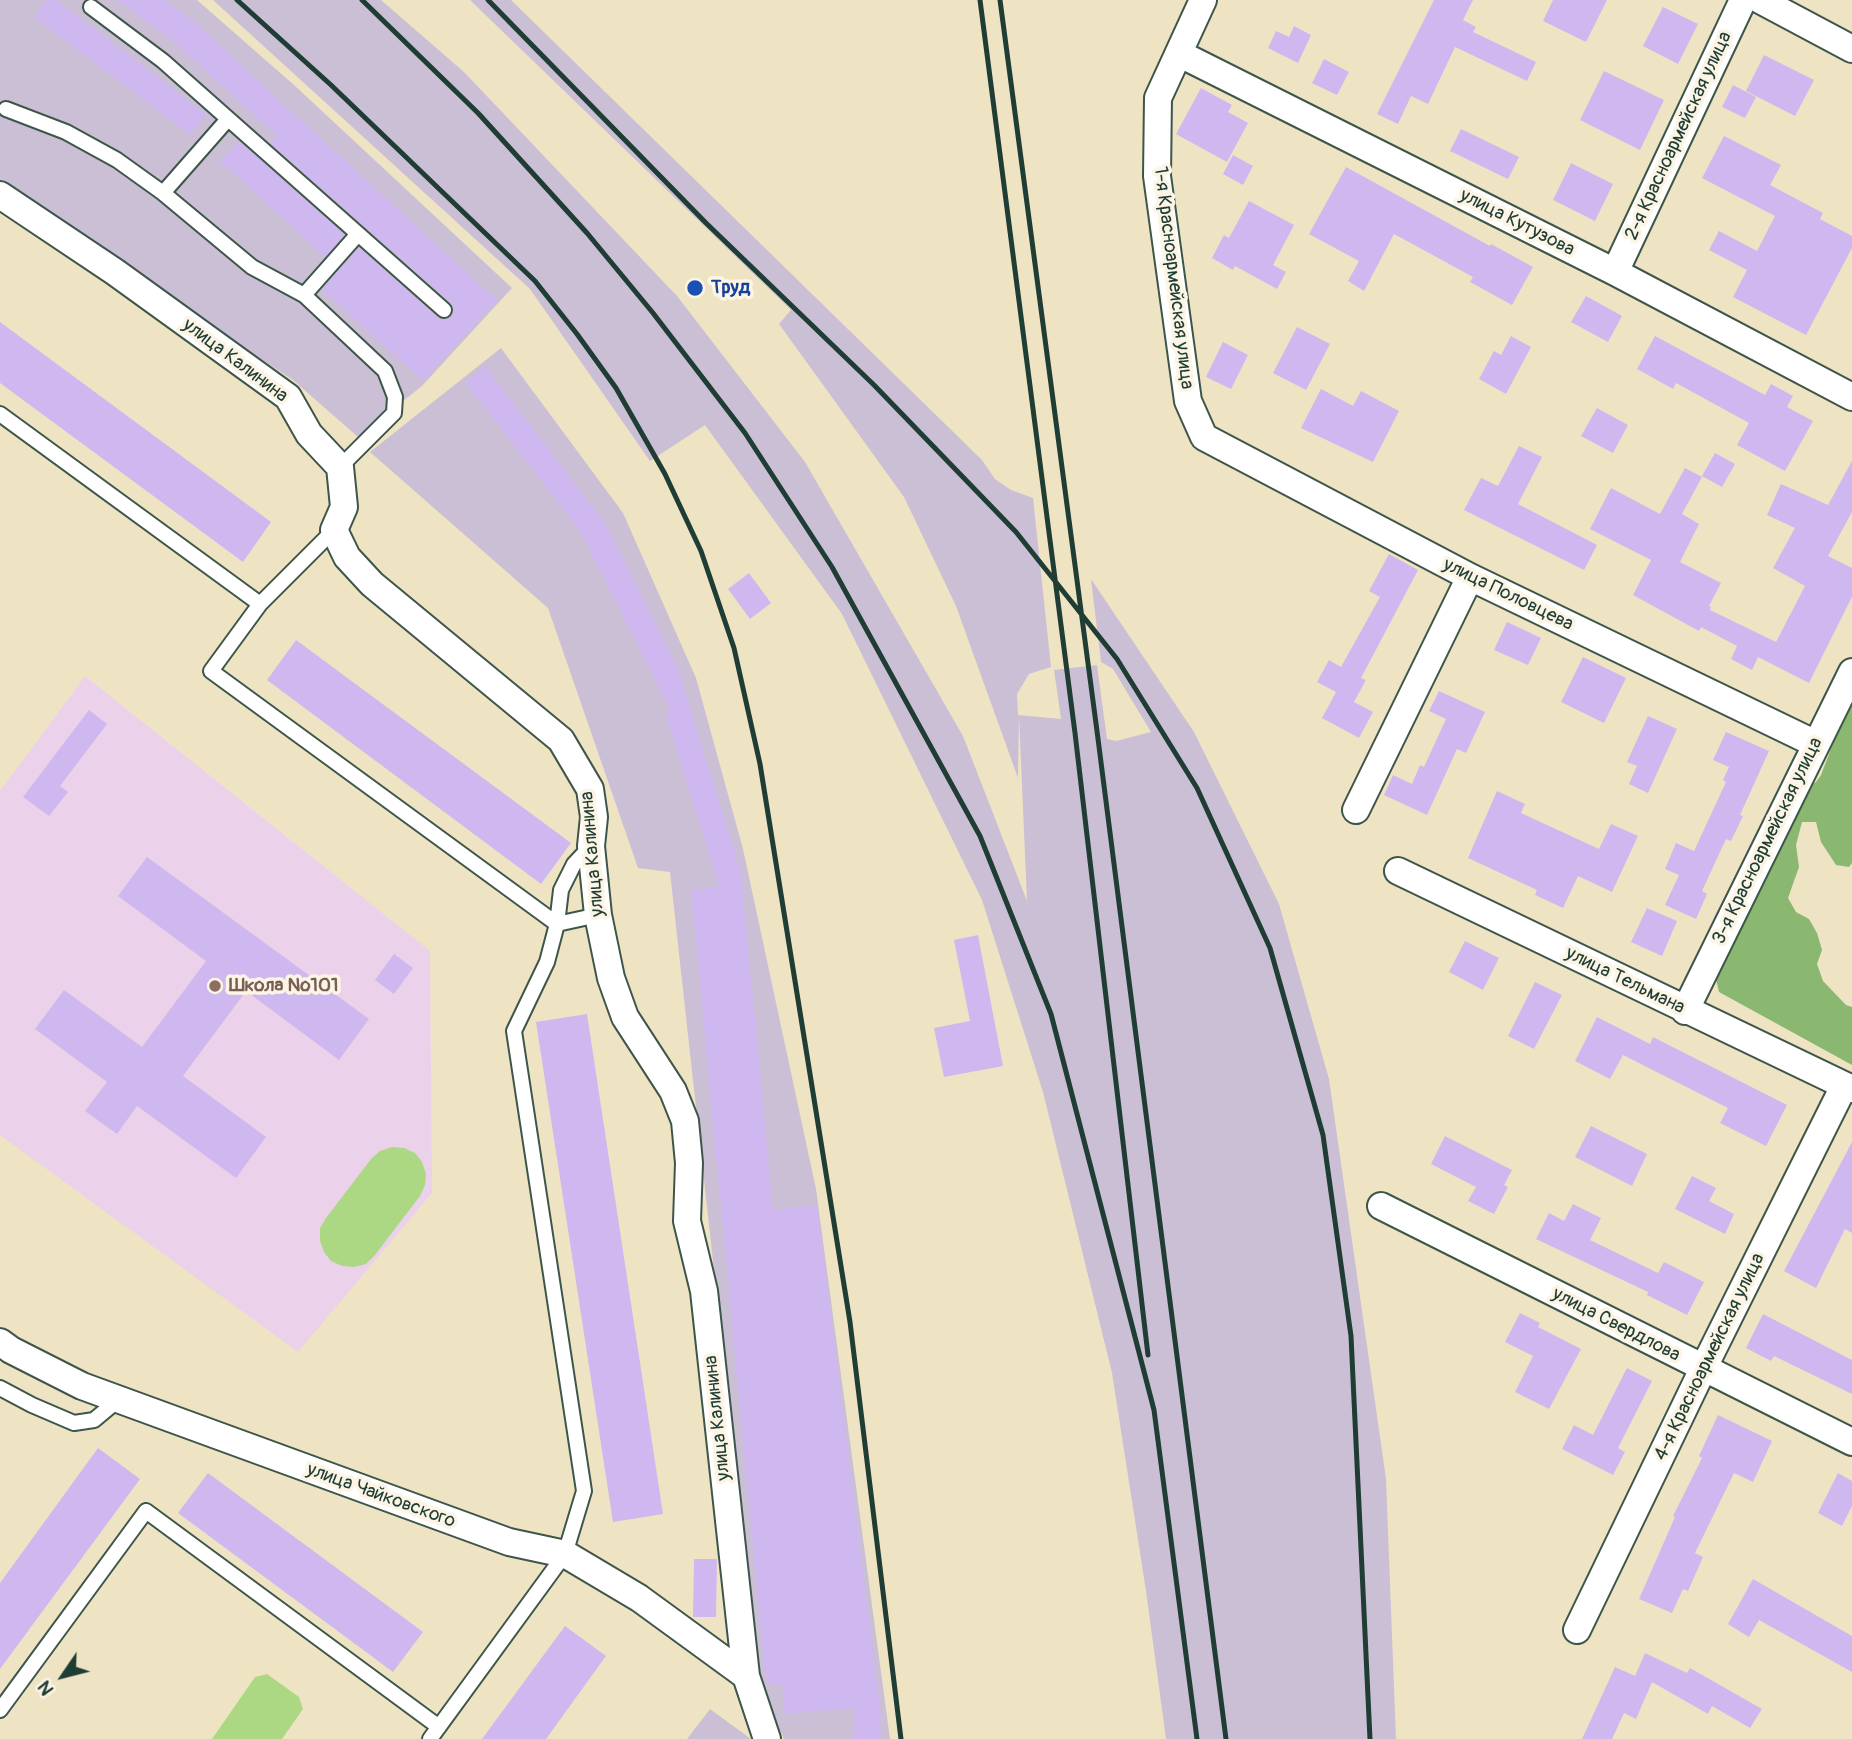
<!DOCTYPE html>
<meta charset="utf-8">
<style>
body{margin:0}
#map{position:relative;width:1852px;height:1739px;overflow:hidden;background:#eee4c4;font-family:Pangolin,sans-serif}
canvas{display:block}
.north{position:absolute;left:28px;top:1641px;width:70px;height:70px;-webkit-text-stroke:5px #fcf5e5;paint-order:stroke;rotate:235deg;font-size:19px;font-weight:700;line-height:28px;text-align:center;color:#1f3d34}
.north::after{content:'';display:block;margin:auto;width:24px;height:32px;background:#1f3d34;clip-path:polygon(50% 0,100% 100%,50% 72%,0 100%)}
</style>
<div id="map">
<canvas width="1852" height="1739"></canvas>
<div class="north">N</div>
</div>
<script>
const c = document.querySelector('canvas').getContext('2d');
c.lineJoin = 'round';
function fillPath(path, color) { c.fillStyle = color; c.fill(path, 'evenodd'); }
const shape = rows => new Path2D(rows.map(r => 'M' + r).join(''));
function trace(path, color, width, dash) { c.strokeStyle = color; c.lineWidth = width; c.lineCap = dash ? 'butt' : 'round'; c.setLineDash(dash || []); c.stroke(path); }
function write(font, color, halo, rows, align = 'center') {
  c.font = font + ' Pangolin,sans-serif'; c.lineWidth = 7; c.setLineDash([]); c.textBaseline = 'middle'; c.strokeStyle = halo; c.fillStyle = color; for (const [text, x, y, turn = 0] of rows) {
    c.save(); c.translate(x, y); c.rotate((+turn || 0) * Math.PI / 180); c.textAlign = isNaN(turn) ? turn : align; if (halo) c.strokeText(text, 0, 0); c.fillText(text, 0, 0); c.restore();
  }
}
fillPath(shape([
 [85,676,430,951,432,1193,298,1352,0,1135,0,791]
]), '#ecd1ea');
fillPath(shape([
 [0,0,197,0,294,85,512,288,422,386,358,437,293,380,0,188],
 [213,0,381,0,464,72,677,296,805,462,963,736,1027,901,1019,716,1018,778,956,606,904,497,779,324,791,310,470,0,511,0,982,460,995,479,1011,490,1033,498,1051,667,1029,674,1017,694,1018,715,1061,719,1054,670,1097,665,1107,739,1116,741,1151,732,1113,669,1101,662,1091,579,1194,732,1279,904,1329,1079,1386,1479,1396,1739,1166,1739,1146,1591,1112,1373,1043,1092,982,900,842,614,705,425,650,461,530,289],
 [501,348,623,513,696,678,743,849,816,1189,890,1739,784,1739,760,1687,670,872,638,868,548,608,370,452],
 [710,1709,751,1739,687,1739]
]), '#cbbfd5');
fillPath(shape([
 [392,1147,404,1148,415,1153,422,1162,426,1174,425,1185,420,1196,375,1255,366,1264,354,1267,342,1266,331,1261,324,1252,320,1241,320,1228,326,1218,371,1159,380,1151],
 [267,1674,299,1697,303,1709,282,1739,212,1739,255,1677]
]), '#add883');
fillPath(shape([
 [1852,704,1852,863,1849,867,1836,865,1821,842,1816,822,1802,822,1796,845,1799,867,1788,898,1796,912,1809,919,1817,933,1822,950,1817,964,1823,981,1846,1005,1852,1007,1852,1065,1719,992,1716,979,1792,796,1816,782,1821,775,1843,717]
]), '#8ab871');
fillPath(shape([
 [47,0,56,0,206,114,190,135,34,17],
 [117,0,164,0,192,20,497,300,423,381,322,289,359,247,438,318,446,319,452,316,453,308,451,303,271,144,277,136,174,42],
 [1434,0,1473,0,1463,20,1476,27,1473,32,1536,62,1527,81,1455,47,1428,104,1411,96,1398,124,1377,114],
 [1553,0,1607,0,1586,42,1543,21],
 [1663,7,1698,24,1678,64,1643,46],
 [1294,26,1311,35,1298,63,1268,48,1276,31,1289,37],
 [1764,55,1814,80,1795,116,1746,91],
 [1324,59,1349,72,1337,95,1312,83],
 [1604,71,1664,100,1640,150,1580,120],
 [1733,85,1756,97,1745,118,1722,107],
 [1201,88,1232,105,1228,112,1248,123,1227,162,1176,134],
 [1461,129,1519,157,1508,179,1450,151],
 [1724,136,1781,165,1770,185,1823,213,1820,219,1852,236,1852,248,1806,335,1733,297,1747,270,1709,250,1719,231,1757,251,1775,216,1702,178],
 [239,141,345,235,325,257,220,161],
 [1233,155,1253,166,1243,185,1223,174],
 [1571,163,1613,184,1595,221,1553,200],
 [1346,167,1490,246,1491,244,1533,267,1512,305,1470,282,1473,277,1394,234,1364,291,1348,281,1359,261,1309,234],
 [1249,201,1294,225,1273,265,1286,272,1277,289,1235,266,1233,270,1212,258,1224,235,1229,238],
 [1586,296,1622,316,1608,342,1571,322],
 [0,322,271,522,243,562,0,383],
 [1297,327,1330,344,1306,390,1273,373],
 [1511,336,1531,347,1506,394,1479,379,1494,351,1501,355],
 [1655,336,1765,395,1771,384,1793,396,1787,407,1813,421,1785,471,1737,445,1749,423,1676,383,1673,389,1637,369],
 [1223,342,1248,355,1231,389,1206,377],
 [485,366,605,523,678,669,741,872,773,1210,817,1205,881,1716,880,1739,853,1739,855,1708,785,1714,782,1683,766,1684,691,890,719,887,665,712,670,710,580,531,465,382],
 [1321,389,1353,406,1361,391,1399,411,1373,462,1301,428],
 [1597,408,1628,425,1613,453,1581,436],
 [1519,446,1542,457,1518,504,1597,545,1584,570,1464,510,1481,478,1498,486],
 [1715,453,1735,464,1722,487,1702,476],
 [1852,461,1852,512,1828,556,1852,568,1852,597,1809,683,1758,657,1752,670,1731,659,1737,646,1701,627,1699,631,1633,595,1651,560,1590,529,1611,488,1660,514,1685,468,1702,477,1682,514,1699,524,1680,562,1721,583,1709,606,1711,607,1710,610,1776,642,1805,586,1773,568,1795,528,1767,515,1781,484,1828,505],
 [1389,554,1418,570,1361,678,1366,680,1354,702,1373,712,1359,738,1322,718,1336,692,1317,682,1329,660,1341,667,1380,597,1369,591],
 [749,573,771,603,750,619,728,589],
 [1507,622,1541,638,1528,665,1494,650],
 [296,640,571,843,541,884,267,680],
 [1583,657,1626,678,1604,723,1561,702],
 [1439,691,1485,712,1466,753,1457,749,1427,815,1384,795,1393,775,1412,784,1420,765,1424,767,1446,719,1429,711],
 [89,710,107,724,60,786,68,792,49,816,23,797],
 [1648,716,1677,729,1648,793,1629,784,1637,766,1627,762],
 [1726,732,1769,751,1740,815,1743,816,1731,841,1726,839,1702,891,1707,894,1696,919,1665,905,1679,875,1665,869,1676,843,1694,851,1726,782,1723,780,1729,767,1713,760],
 [1497,791,1525,804,1521,813,1599,849,1611,824,1638,836,1612,892,1578,876,1563,908,1535,895,1537,890,1468,858],
 [147,857,369,1019,339,1060,246,991,183,1076,266,1137,236,1178,137,1106,117,1134,85,1111,107,1082,35,1029,64,990,142,1047,206,961,118,896],
 [1647,908,1677,921,1662,956,1631,942],
 [978,935,1003,1066,944,1077,934,1028,970,1021,954,940],
 [1465,941,1499,958,1483,990,1449,972],
 [394,954,413,968,394,994,375,980],
 [1535,982,1562,995,1534,1049,1508,1036],
 [587,1014,663,1514,613,1522,536,1022],
 [1597,1017,1650,1044,1653,1037,1787,1105,1766,1146,1720,1123,1728,1108,1623,1055,1610,1079,1575,1061],
 [1591,1126,1647,1154,1632,1186,1575,1157],
 [1445,1136,1512,1170,1504,1185,1508,1187,1494,1214,1468,1201,1476,1187,1431,1164],
 [1852,1142,1852,1233,1845,1229,1816,1288,1784,1271],
 [1692,1176,1716,1188,1709,1201,1734,1214,1725,1234,1675,1209],
 [1573,1204,1601,1218,1590,1240,1658,1273,1664,1262,1704,1282,1687,1315,1647,1295,1648,1292,1536,1239,1549,1213,1564,1221],
 [1520,1313,1540,1323,1538,1327,1581,1349,1549,1409,1515,1392,1533,1356,1505,1342],
 [1763,1314,1852,1360,1852,1394,1774,1356,1771,1361,1746,1348],
 [1627,1368,1652,1381,1618,1448,1625,1452,1613,1475,1562,1449,1574,1425,1593,1435],
 [1718,1415,1772,1441,1753,1482,1734,1473,1695,1553,1703,1557,1688,1591,1683,1589,1672,1613,1639,1599,1675,1517,1673,1516,1702,1458,1699,1456],
 [98,1448,140,1479,0,1669,0,1583],
 [208,1473,423,1632,393,1672,178,1513],
 [1838,1473,1852,1481,1852,1506,1842,1526,1818,1513],
 [694,1559,717,1559,716,1617,693,1617],
 [1753,1579,1852,1636,1852,1672,1759,1620,1749,1637,1728,1624],
 [565,1626,606,1656,546,1739,482,1739],
 [1645,1653,1687,1673,1690,1668,1762,1709,1750,1728,1712,1706,1708,1714,1652,1682,1636,1719,1624,1713,1612,1739,1582,1739,1615,1667,1635,1676]
]), '#ceb8ef');
const service = shape([
 [91,7,163,61,444,310],
 [6,109,66,132,117,160,163,193,252,267,304,295,385,371,395,397,394,413,340,467],
 [163,193,228,119],
 [304,295,358,234],
 [0,414,260,604,211,671,557,924,598,915],
 [260,604,334,530],
 [0,1388,32,1405,74,1423,94,1420,118,1400],
 [0,1710,146,1511,439,1727],
 [430,1739,565,1554,584,1491,514,1031,547,962,557,924,561,890,574,864,591,846]
]);
const minor = shape([
 [1203,0,1158,98,1157,176,1188,401,1204,437,1470,577,1816,744],
 [1760,0,1852,49],
 [1180,54,1615,272,1852,397],
 [0,195,115,272,288,397,309,434,340,467,344,507,334,530,347,557,372,584,561,740,590,789,594,817,591,846,598,915,611,978,625,1017,673,1091,685,1121,689,1163,687,1221,704,1291,746,1676,767,1739],
 [1615,272,1743,0],
 [1356,810,1470,577],
 [1398,871,1852,1089],
 [1685,1011,1852,672],
 [1381,1206,1852,1442],
 [0,1342,11,1350,82,1386,509,1542,565,1554,639,1598,746,1676],
 [1577,1630,1703,1369,1844,1086]
]);
trace(service, '#3e564a', 18);
trace(minor, '#3e564a', 30);
trace(service, '#fff', 14);
trace(minor, '#fff', 26);
trace(shape([
 [237,0,331,85,535,281,577,334,616,388,665,474,701,551,734,648,760,764,850,1322,901,1739],
 [362,0,478,113,587,233,653,313,745,433,832,567,980,836,1051,1014,1154,1410,1197,1739],
 [488,0,706,223,874,385,1016,532,1117,659,1197,788,1270,948,1323,1135,1351,1336,1370,1739],
 [980,0,1075,733,1148,1355],
 [1000,0,1097,731,1226,1739]
]), '#1f3d34', 5);
for (const [x, y, r, color] of [
 [695,288,9,"#1a4fb4"],
 [215,986,7,"#8d6e63"]
]) { const dot = new Path2D(); dot.arc(x, y, r, 0, 2 * Math.PI); c.fillStyle = color; c.fill(dot); trace(dot, '#fcf5e5', 2.5); }
write('19px', '#1f3d34', '#fcf5e5', [
 ["2-я Красноармейская улица",1679,136,-65],
 ["улица Кутузова",1517,223,27],
 ["1-я Красноармейская улица",1173,278,83],
 ["улица Калинина",235,361,37],
 ["улица Половцева",1508,595,26],
 ["3-я Красноармейская улица",1768,841,-64],
 ["улица Калинина",593,854,-95],
 ["улица Тельмана",1625,981,26],
 ["улица Свердлова",1616,1325,27],
 ["4-я Красноармейская улица",1710,1357,-64],
 ["улица Калинина",718,1418,-96],
 ["улица Чайковского",381,1496,20]
]);
write('bold 19px', '#164399', '#fcf5e5', [
 ["Труд",711,288]
], 'left');
write('bold 19px', '#785e54', '#fcf5e5', [
 ["Школа №101",229,986]
], 'left');
</script>
